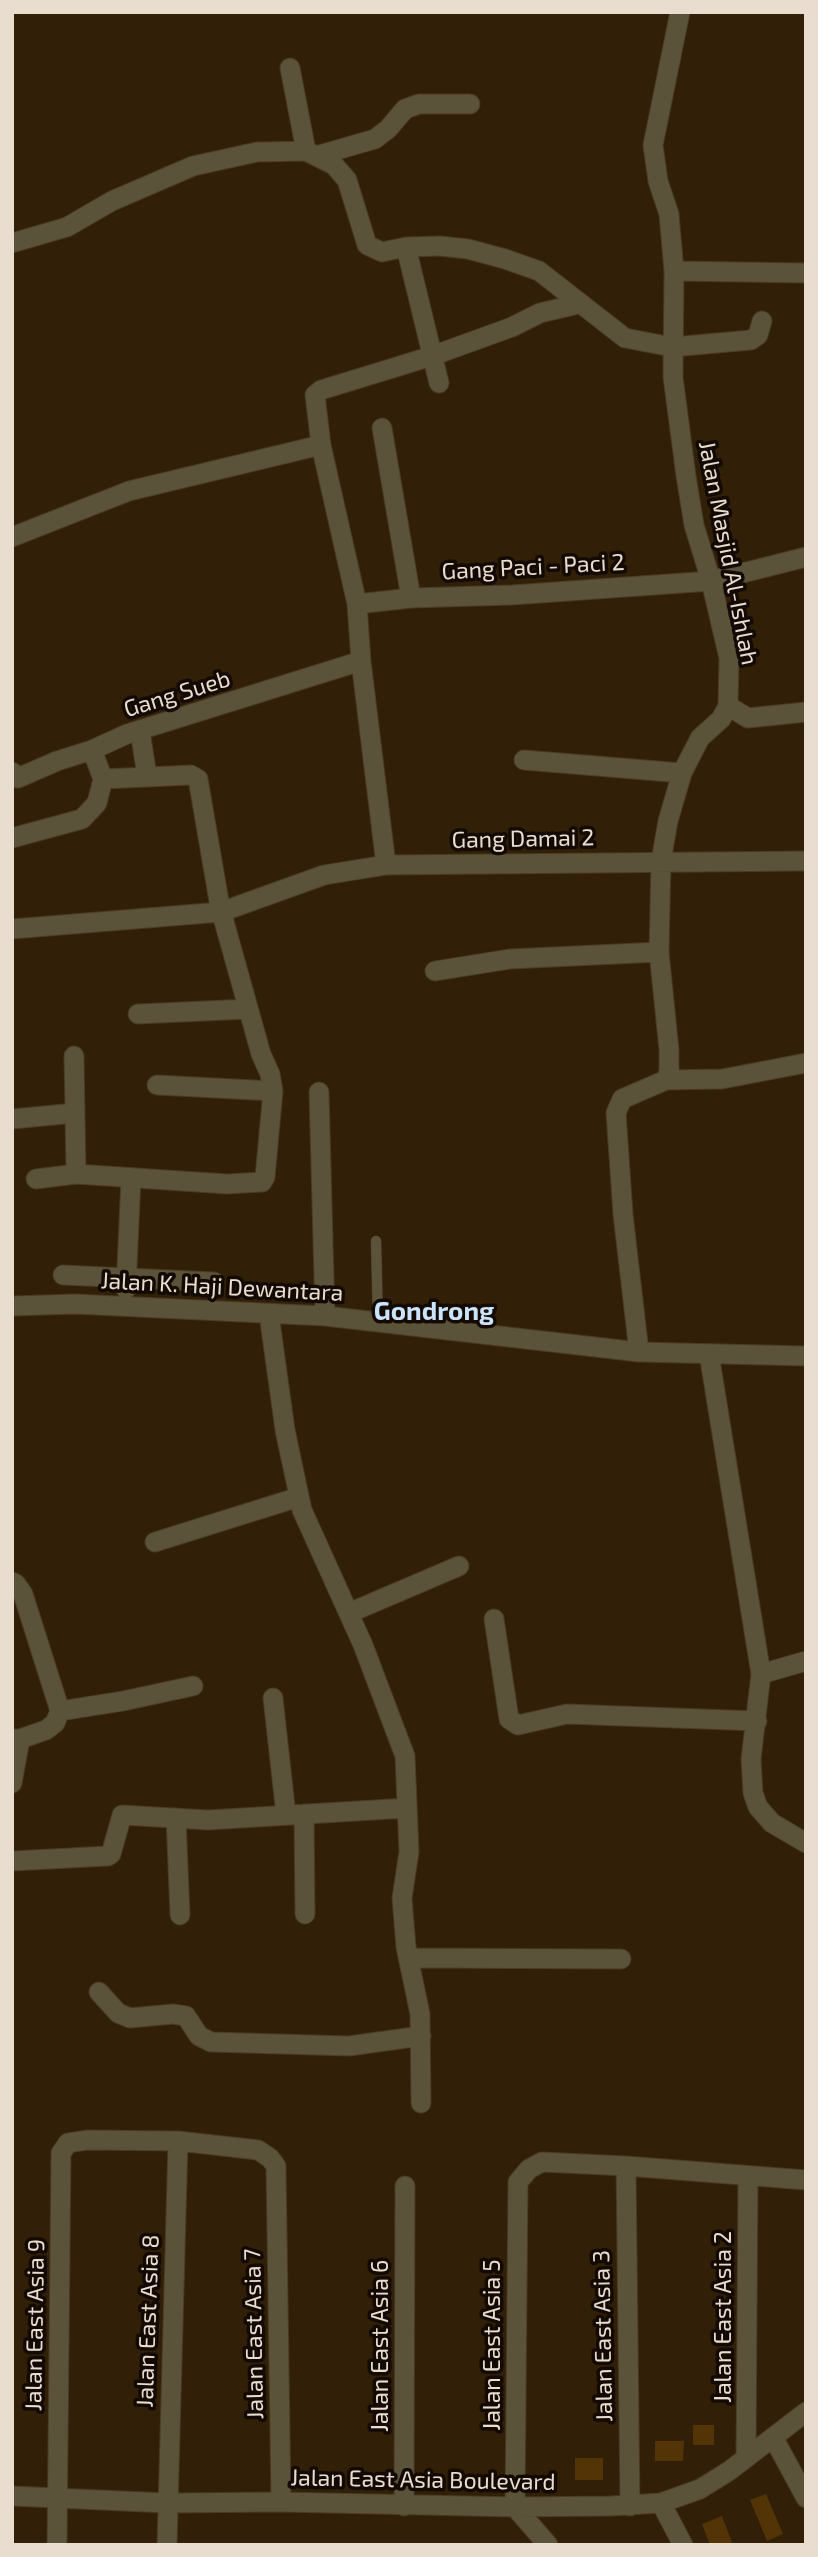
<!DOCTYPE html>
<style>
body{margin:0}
#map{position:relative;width:818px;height:2557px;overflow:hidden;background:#311f07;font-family:"Exo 2",sans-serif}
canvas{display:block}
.frame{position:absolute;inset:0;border:14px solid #e9ddcf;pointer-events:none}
</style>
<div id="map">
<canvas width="818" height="2557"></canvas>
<div class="frame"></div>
</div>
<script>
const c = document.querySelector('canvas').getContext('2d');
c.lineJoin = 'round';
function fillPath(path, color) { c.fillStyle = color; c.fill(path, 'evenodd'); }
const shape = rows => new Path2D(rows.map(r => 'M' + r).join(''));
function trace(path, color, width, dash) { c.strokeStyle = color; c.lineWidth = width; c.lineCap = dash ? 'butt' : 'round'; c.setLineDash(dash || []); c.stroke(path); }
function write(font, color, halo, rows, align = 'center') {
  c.font = font + ' "Exo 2",sans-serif'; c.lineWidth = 7; c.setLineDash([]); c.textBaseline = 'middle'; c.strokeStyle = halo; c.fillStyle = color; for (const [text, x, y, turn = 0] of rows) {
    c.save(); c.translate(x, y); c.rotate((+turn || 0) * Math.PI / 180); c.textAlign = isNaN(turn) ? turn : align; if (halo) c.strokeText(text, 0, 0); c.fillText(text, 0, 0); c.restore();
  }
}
fillPath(shape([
 [693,2425,714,2425,714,2445,693,2445],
 [655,2441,684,2441,683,2461,655,2461],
 [575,2458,603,2458,603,2480,575,2480],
 [766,2494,783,2534,767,2541,750,2500],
 [722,2516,733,2545,710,2545,702,2524]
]), '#523406');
const service = shape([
 [376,1241,378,1321]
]);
const minor = shape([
 [290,68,306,151],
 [316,156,375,139,388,129,405,109,419,104,470,104],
 [12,243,67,227,112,201,193,166,257,152,306,151,334,165,347,180,367,245,382,252,406,247,440,246,468,249,505,259,539,271,625,338,672,347,751,340,758,335,762,321],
 [406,247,439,383],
 [674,271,806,273],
 [382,428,411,598],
 [12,537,129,491,321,445],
 [357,604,411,598,512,595,711,581,806,557],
 [728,706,748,718,806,712],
 [140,731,147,776],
 [92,750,103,779,191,775,198,779,220,907,261,1054,270,1074,273,1091],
 [524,760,682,773],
 [12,772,18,778,57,761,92,750,127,734,361,661],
 [12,838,82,819,97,803,103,779],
 [386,865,361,661,357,604,321,445,315,395,321,390,432,356,512,327,540,313,574,305],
 [12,929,221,912,324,875,386,865,806,861],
 [435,971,510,959,659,952],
 [138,1014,248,1009],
 [74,1056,76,1174],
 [666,1080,722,1079,806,1063],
 [319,1092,325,1316],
 [12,1119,75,1113],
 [36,1179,76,1174,227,1184,262,1182,265,1177,273,1091,157,1085],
 [63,1275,214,1282],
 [126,1289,131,1178],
 [12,1306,75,1304,325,1316,639,1352,806,1356],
 [269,1314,285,1430,302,1510,363,1645,405,1756,409,1852,402,1898,406,1947,420,2014,421,2103],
 [639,1352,623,1214,616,1113,622,1099,666,1080,669,1072,669,1050,659,952,661,861,668,821,682,773,700,738,721,719,728,706,729,658,711,581,694,525,686,476,673,377,674,271,669,214,658,181,653,145,680,12],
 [709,1354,761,1674,751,1759,753,1793,758,1807,772,1823,806,1843],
 [155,1542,299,1497],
 [12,1582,16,1584,23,1594,60,1711,55,1723,46,1730,20,1739,12,1739],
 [349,1613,459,1566],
 [494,1619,509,1719,518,1725,567,1714,757,1721],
 [761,1674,806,1661],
 [273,1698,286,1815],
 [60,1711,123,1701,193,1686],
 [12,1783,20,1739],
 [304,1814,305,1914],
 [176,1818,180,1915],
 [12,1861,108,1856,111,1854,122,1815,208,1820,407,1808],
 [408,1958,621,1959],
 [99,1992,118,2013,130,2018,173,2014,186,2016,199,2036,211,2042,349,2046,421,2036],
 [626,2166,630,2506],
 [773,2437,806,2498],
 [746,2458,748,2176],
 [12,2496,167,2503,281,2502,515,2507,611,2506,661,2503,700,2489,729,2471,806,2412],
 [661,2503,683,2545],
 [404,2506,405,2186],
 [57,2545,61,2153,68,2143,87,2140,178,2141,258,2150,270,2158,276,2166,281,2502],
 [167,2545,178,2141],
 [548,2545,515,2507,518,2182,529,2169,542,2162,626,2166,806,2180]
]);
trace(service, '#4b3a23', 11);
trace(minor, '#4b3a23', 21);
trace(service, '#5a5239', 10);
trace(minor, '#5a5239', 19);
write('23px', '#e9ddcf', '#130b03', [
 ["Jalan Masjid Al-Ishlah",728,553,79],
 ["Gang Paci - Paci 2",533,567,-3],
 ["Gang Sueb",177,694,-17],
 ["Gang Damai 2",523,839,-1],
 ["Jalan K. Haji Dewantara",222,1287,3],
 ["Jalan East Asia 2",723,2317,-90],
 ["Jalan East Asia 8",148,2321,-88],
 ["Jalan East Asia 9",35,2325,-89],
 ["Jalan East Asia 7",254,2334,-91],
 ["Jalan East Asia 3",603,2336,-91],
 ["Jalan East Asia 5",492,2345,-90],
 ["Jalan East Asia 6",380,2346,-90],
 ["Jalan East Asia Boulevard",423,2480,1]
]);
write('bold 26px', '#cce4fb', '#130b03', [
 ["Gondrong",434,1311]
]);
</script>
